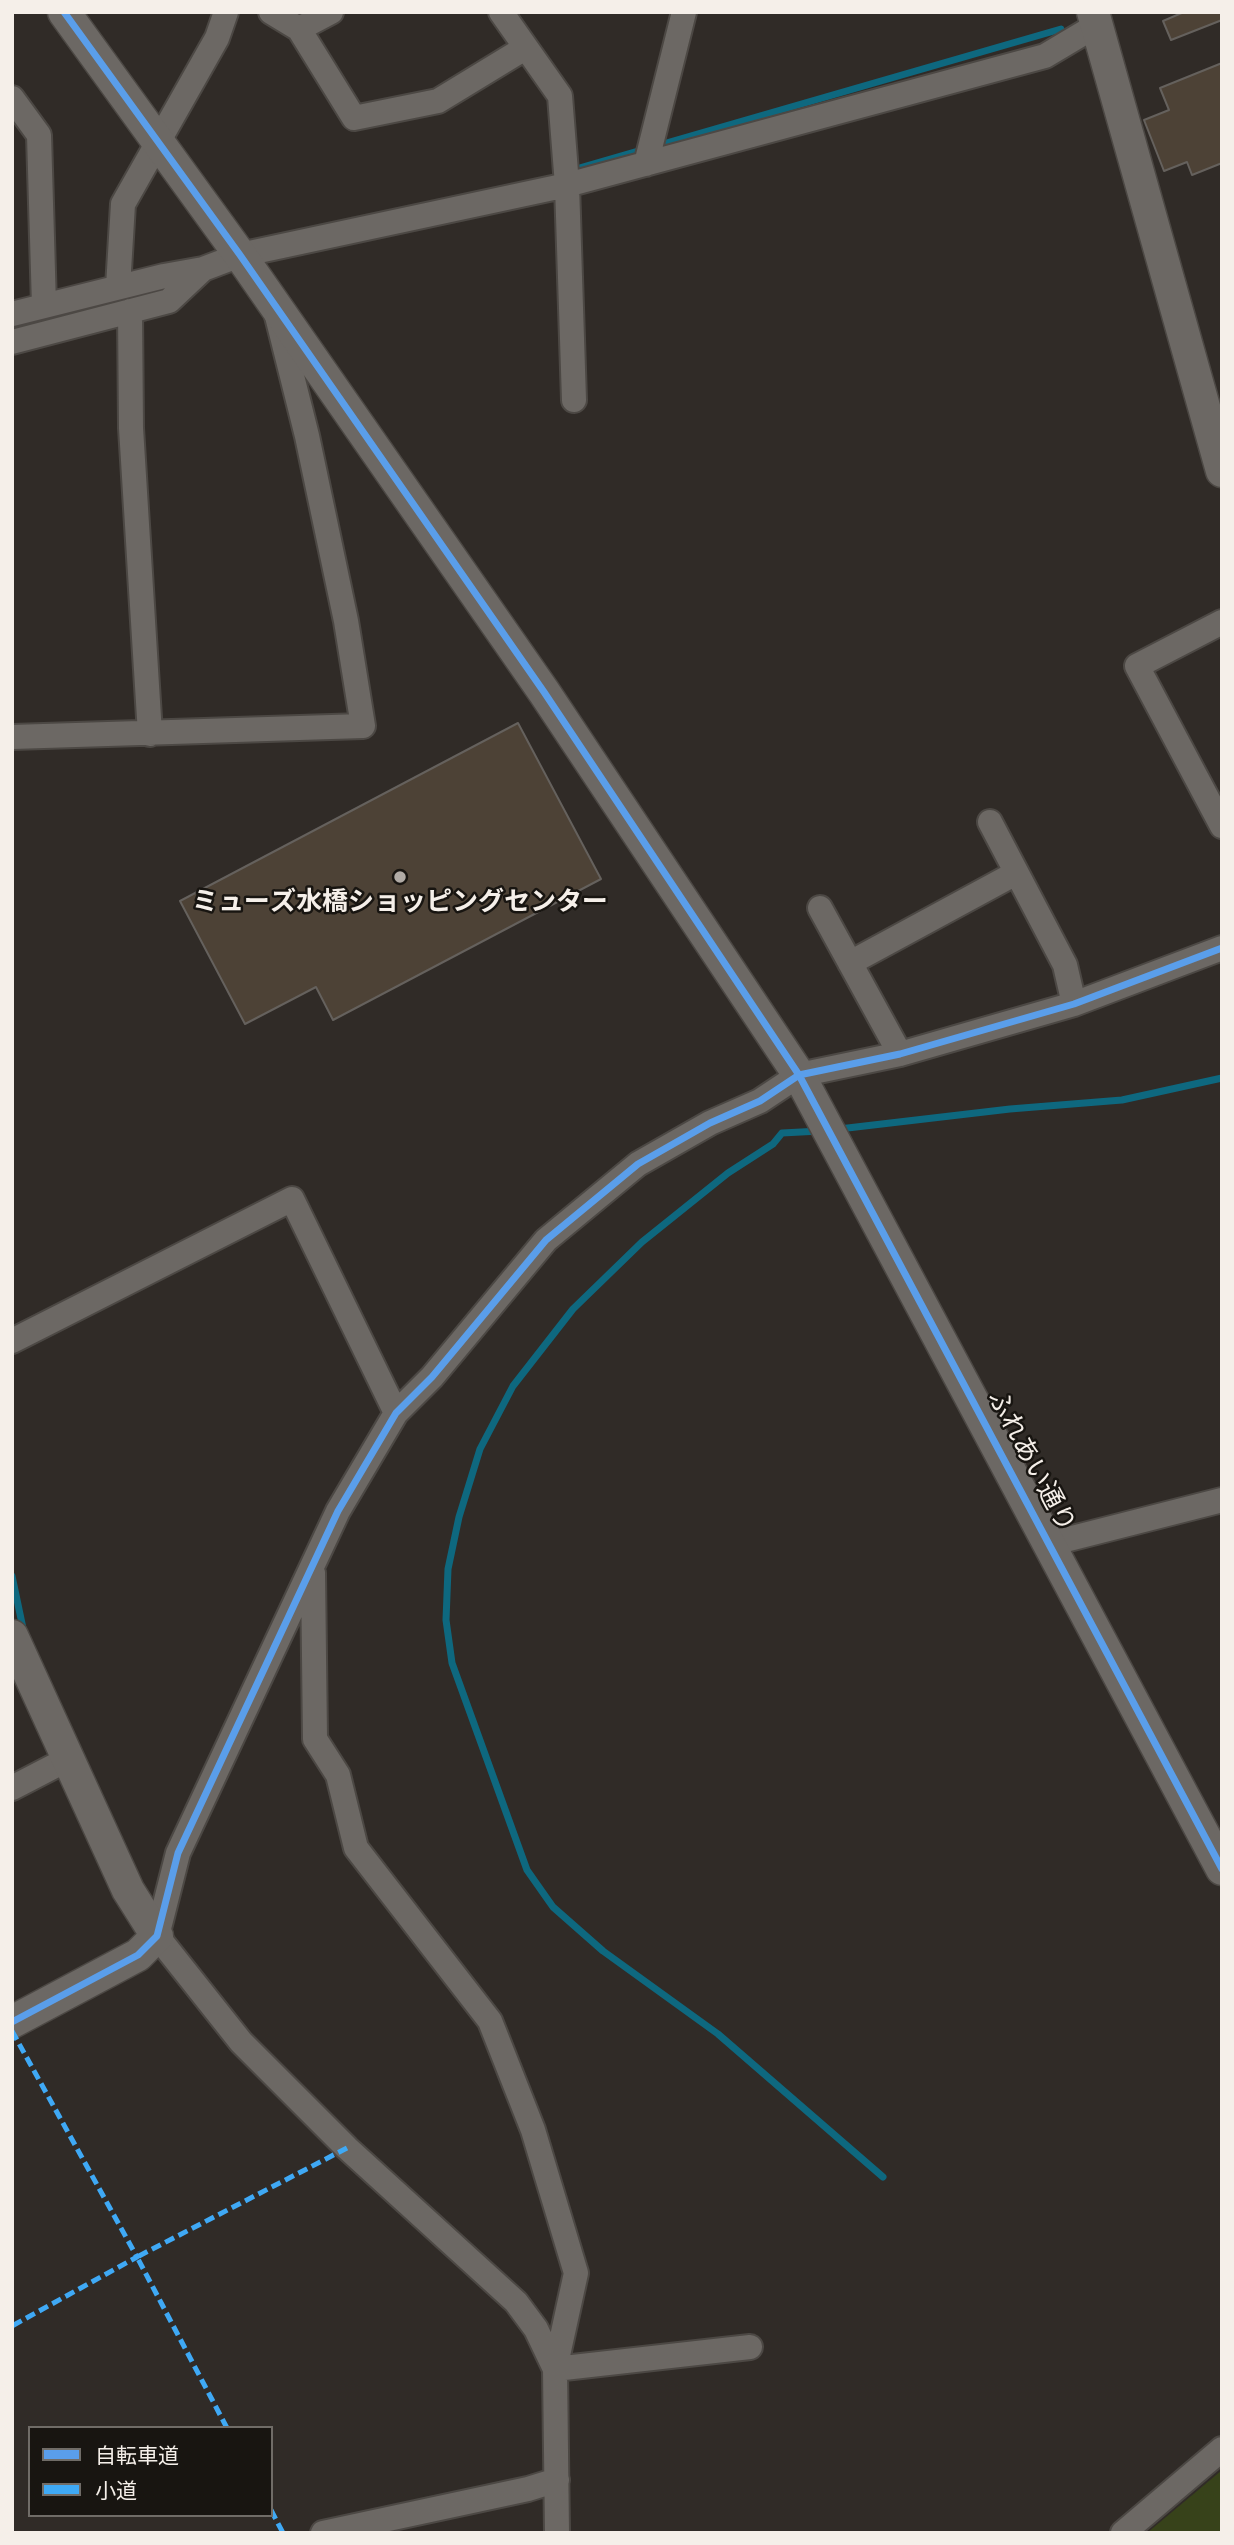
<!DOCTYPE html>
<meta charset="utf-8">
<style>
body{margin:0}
#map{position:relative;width:1234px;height:2545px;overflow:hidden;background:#302b27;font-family:Jost,"Noto Sans JP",sans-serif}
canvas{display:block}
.frame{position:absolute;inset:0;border:14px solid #f5efe9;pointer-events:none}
.legend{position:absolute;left:28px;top:2426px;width:245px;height:91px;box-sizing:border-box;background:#181511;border:2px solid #706c67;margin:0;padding:9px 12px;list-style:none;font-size:21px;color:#f5efe9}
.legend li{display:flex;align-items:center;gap:14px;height:35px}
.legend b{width:35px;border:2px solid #706c67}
</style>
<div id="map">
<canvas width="1234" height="2545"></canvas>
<div class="frame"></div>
<ul class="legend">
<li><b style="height:9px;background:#5a9eea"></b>自転車道</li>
<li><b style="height:9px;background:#3fa9f5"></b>小道</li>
</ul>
</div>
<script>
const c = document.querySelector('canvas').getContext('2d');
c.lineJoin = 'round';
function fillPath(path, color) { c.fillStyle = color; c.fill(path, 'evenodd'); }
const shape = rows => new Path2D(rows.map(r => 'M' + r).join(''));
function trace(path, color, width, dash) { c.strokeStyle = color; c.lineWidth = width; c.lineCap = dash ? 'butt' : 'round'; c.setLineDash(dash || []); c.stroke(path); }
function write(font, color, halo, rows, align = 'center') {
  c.font = font + ' Jost,"Noto Sans JP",sans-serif'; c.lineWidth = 5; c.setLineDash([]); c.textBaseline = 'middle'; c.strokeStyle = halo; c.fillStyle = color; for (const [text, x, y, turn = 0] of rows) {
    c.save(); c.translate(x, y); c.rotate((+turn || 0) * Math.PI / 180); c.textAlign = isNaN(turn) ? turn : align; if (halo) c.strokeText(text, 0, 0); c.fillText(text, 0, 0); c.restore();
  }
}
fillPath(shape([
 [1222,2470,1222,2533,1147,2533]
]), '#37421a');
trace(shape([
 [656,146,1061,29],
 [569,171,645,149],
 [12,328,86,308],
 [839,1129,1010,1109,1122,1100,1222,1078],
 [820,1131,782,1133,773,1144,728,1173,642,1242,573,1309,513,1386,480,1449,459,1517,448,1569,446,1620,452,1663,527,1870,553,1907,603,1951,718,2034,883,2177],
 [12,1576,24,1633]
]), '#0e687f', 7);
const building = shape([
 [1184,12,1222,12,1222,20,1171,40,1163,21,1184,12],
 [1222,63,1222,163,1192,175,1187,162,1164,171,1144,120,1169,110,1160,88,1222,63],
 [518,723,601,879,333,1020,316,987,245,1024,180,901,518,723]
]);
fillPath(building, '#4d4236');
trace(building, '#65615d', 2);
const minor = shape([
 [271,12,299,29,354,118,438,101,525,48],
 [501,12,560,96,567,185,574,400],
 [299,29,331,12],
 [12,98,39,135,44,306],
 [646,164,684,12],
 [118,287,123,204,217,38,226,12],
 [130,311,131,428,150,734],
 [12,314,164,276,203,269,240,255,567,185,1045,56,1097,25],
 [12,342,169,301,203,269],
 [1222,622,1137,666,1222,826],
 [12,737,363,726,346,621,307,436,277,316],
 [990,822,1065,965,1074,1004],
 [820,908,900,1054],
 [850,963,1016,873],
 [12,1341,292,1199,396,1413],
 [1049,1544,1222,1500],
 [313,1573,315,1739,338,1775,356,1848,490,2021,533,2130,576,2273,555,2369,750,2347],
 [12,1788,68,1759],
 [323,2533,528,2489,557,2480],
 [557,2533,555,2369,536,2329,516,2302,347,2148,241,2042,157,1936,178,1853,338,1511,396,1413,432,1377,546,1240,638,1164,710,1123,760,1101,799,1075,900,1054,1074,1004,1222,948],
 [1123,2533,1222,2449]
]);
const tertiary = shape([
 [64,12,240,255,544,692,799,1075,1222,1869],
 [1093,12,1222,471],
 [12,1636,128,1890,157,1936,138,1955,12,2022]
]);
trace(minor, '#4c4844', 28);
trace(tertiary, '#4c4844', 35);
trace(minor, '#6c6864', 24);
trace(tertiary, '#6c6864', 32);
trace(shape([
 [12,2031,137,2257,12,2326],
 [227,2428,137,2257,347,2148],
 [271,2510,283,2533]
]), '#3fa9f5', 5, [10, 5]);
trace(shape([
 [64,12,240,255,544,692,799,1075,1222,1869],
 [12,2022,138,1955,157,1936,178,1853,338,1511,396,1413,432,1377,546,1240,638,1164,710,1123,760,1101,799,1075,900,1054,1074,1004,1222,948]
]), '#5a9eea', 7);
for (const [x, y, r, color] of [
 [400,877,7,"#b0aaa5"]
]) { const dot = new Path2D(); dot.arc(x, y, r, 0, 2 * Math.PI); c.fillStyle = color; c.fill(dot); trace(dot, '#181511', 2.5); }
write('bold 26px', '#f5efe9', '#181511', [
 ["ミューズ水橋ショッピングセンター",400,904]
]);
write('26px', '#f5efe9', '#181511', [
 ["ふれあい通り",1030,1462,62]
]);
</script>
